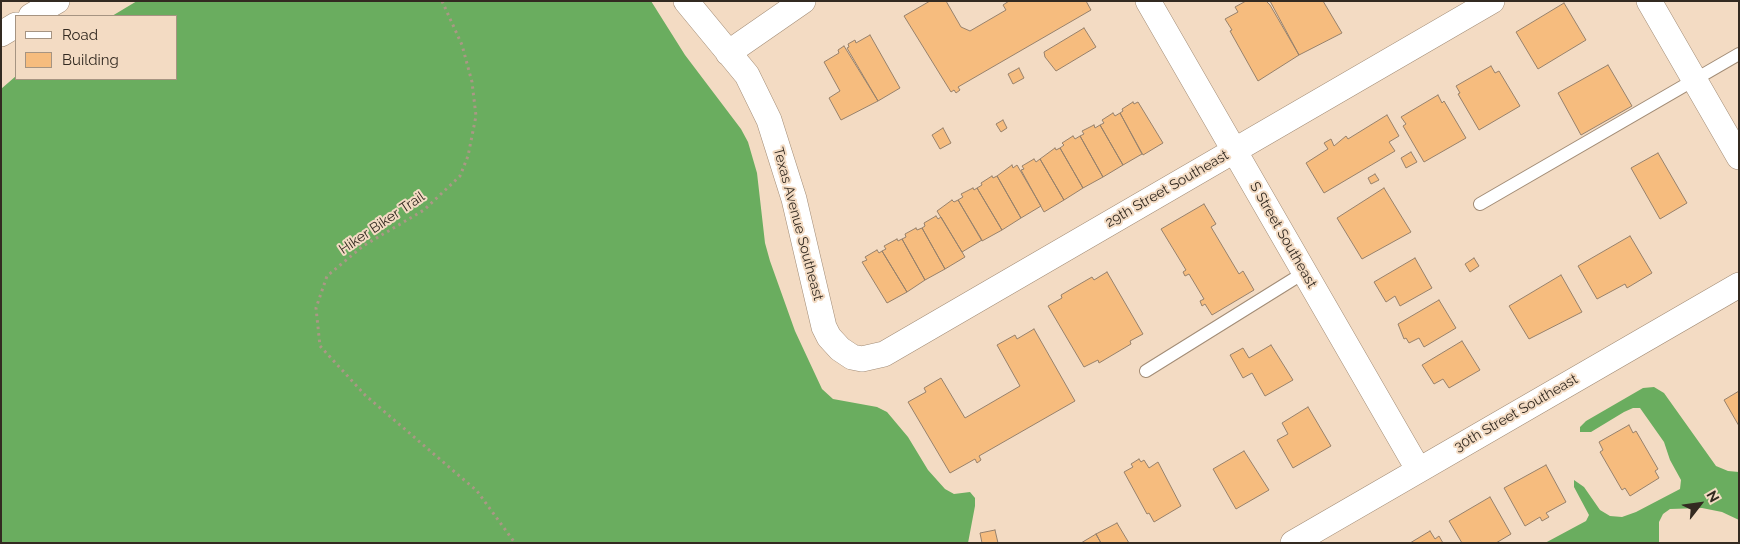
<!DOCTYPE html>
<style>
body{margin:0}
#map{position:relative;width:1740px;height:544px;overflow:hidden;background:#f3dbc3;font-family:Raleway,sans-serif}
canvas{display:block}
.frame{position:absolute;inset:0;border:2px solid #332a21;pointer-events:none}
.legend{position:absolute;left:15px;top:15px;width:162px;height:65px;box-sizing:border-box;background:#f3dbc3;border:1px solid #a69482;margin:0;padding:6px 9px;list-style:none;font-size:15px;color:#332a21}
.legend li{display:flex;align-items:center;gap:10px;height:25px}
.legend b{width:25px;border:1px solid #a69482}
.north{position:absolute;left:1675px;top:479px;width:50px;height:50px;-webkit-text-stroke:4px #f3dbc3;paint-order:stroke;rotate:60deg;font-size:14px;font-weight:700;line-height:20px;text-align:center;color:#332a21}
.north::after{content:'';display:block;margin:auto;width:18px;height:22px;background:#332a21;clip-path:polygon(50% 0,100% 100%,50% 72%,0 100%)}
</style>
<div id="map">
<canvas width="1740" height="544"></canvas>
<div class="frame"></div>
<ul class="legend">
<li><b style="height:6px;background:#fff"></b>Road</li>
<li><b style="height:14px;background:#f6bc7e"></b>Building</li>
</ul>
<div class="north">N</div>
</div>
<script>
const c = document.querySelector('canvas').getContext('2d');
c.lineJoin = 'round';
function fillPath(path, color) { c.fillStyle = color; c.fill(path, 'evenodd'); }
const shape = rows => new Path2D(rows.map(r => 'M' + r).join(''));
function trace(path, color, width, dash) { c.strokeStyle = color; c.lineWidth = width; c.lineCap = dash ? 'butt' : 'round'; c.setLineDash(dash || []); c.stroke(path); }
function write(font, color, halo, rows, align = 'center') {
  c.font = font + ' Raleway,sans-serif'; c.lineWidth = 4; c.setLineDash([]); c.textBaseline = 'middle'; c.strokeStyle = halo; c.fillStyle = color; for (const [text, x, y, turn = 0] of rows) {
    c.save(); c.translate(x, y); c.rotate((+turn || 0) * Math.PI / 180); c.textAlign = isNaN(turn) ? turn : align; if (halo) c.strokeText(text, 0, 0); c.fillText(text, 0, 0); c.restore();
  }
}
fillPath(shape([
 [137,1,651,1,685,55,741,129,748,142,757,173,765,243,770,261,795,331,822,389,833,399,877,407,887,412,908,437,928,470,945,489,954,494,970,492,975,498,975,506,968,543,1,543,1,89,16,76,16,79,176,79,176,16,112,16],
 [1654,387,1664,393,1716,466,1728,471,1739,472,1739,520,1722,512,1702,508,1670,509,1663,514,1659,522,1659,543,1545,543,1586,521,1589,515,1574,487,1574,480,1584,487,1600,510,1610,516,1622,517,1636,512,1680,489,1681,480,1670,460,1664,442,1640,408,1633,408,1624,412,1591,432,1580,432,1580,427,1586,421,1643,388]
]), '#6aad5f');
const building = shape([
 [930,1,946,1,961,27,970,31,1006,10,1003,5,1009,1,1086,1,1091,10,958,87,960,90,956,93,954,90,951,92,904,16,930,1],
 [1246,1,1266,1,1270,5,1299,55,1258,81,1230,31,1232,30,1225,19,1238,12,1235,7,1246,1],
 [1270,1,1323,1,1342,33,1299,55,1270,1],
 [1564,3,1586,40,1538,69,1516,32,1564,3],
 [1084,28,1096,47,1056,71,1045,57,1044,52,1084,28],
 [870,35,900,88,878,101,847,48,849,47,848,44,855,40,856,43,870,35],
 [844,46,878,101,841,120,829,98,840,91,824,62,839,53,838,50,844,46],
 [1608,65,1632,106,1581,135,1558,93,1608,65],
 [1491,66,1495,73,1499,71,1520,106,1479,130,1458,94,1460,93,1456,86,1491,66],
 [1019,68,1024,78,1013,84,1008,74,1019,68],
 [1438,95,1442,103,1444,101,1466,138,1424,162,1403,126,1406,124,1401,117,1438,95],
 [1133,102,1134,104,1138,102,1163,143,1143,155,1120,113,1123,111,1122,109,1133,102],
 [1113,113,1115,116,1120,113,1142,154,1123,165,1100,125,1104,123,1102,120,1113,113],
 [1387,115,1399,136,1389,142,1395,151,1324,193,1306,163,1328,149,1324,143,1331,139,1334,146,1346,136,1348,139,1387,115],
 [1003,120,1007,128,1001,132,996,124,1003,120],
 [1094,125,1095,128,1100,125,1123,165,1103,177,1080,136,1084,134,1082,131,1094,125],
 [943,128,951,143,940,149,932,135,943,128],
 [1073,136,1075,139,1080,136,1103,177,1083,188,1060,148,1064,145,1062,143,1073,136],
 [1055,148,1056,150,1060,148,1083,188,1064,200,1040,159,1055,148],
 [1411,152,1417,162,1406,168,1401,158,1411,152],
 [1658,153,1687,203,1660,219,1631,168,1658,153],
 [1034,159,1036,162,1040,159,1064,200,1044,212,1021,170,1024,169,1022,166,1034,159],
 [1012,165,1013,168,1017,165,1041,206,1021,218,997,176,1012,165],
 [1375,174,1379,180,1371,184,1368,178,1375,174],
 [992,176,993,178,997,176,1021,218,1002,230,977,188,982,185,981,183,992,176],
 [973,188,974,190,977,188,1002,230,982,241,958,200,963,197,961,194,973,188],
 [1384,188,1411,232,1362,259,1337,218,1384,188],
 [952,200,954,202,958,200,982,240,962,252,937,211,952,200],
 [1204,204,1216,224,1211,227,1239,274,1243,271,1254,290,1212,315,1205,304,1202,306,1200,301,1204,299,1189,274,1185,276,1183,272,1186,270,1161,229,1204,204],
 [936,216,938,219,941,217,965,257,945,269,922,228,925,226,924,223,936,216],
 [916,228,917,230,922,228,945,269,925,280,902,239,906,237,905,234,916,228],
 [1630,236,1652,273,1627,288,1625,284,1597,299,1578,266,1630,236],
 [897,239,898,241,902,239,925,280,907,292,882,251,886,249,884,246,897,239],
 [877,250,879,253,882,251,907,292,887,303,862,262,867,260,865,257,877,250],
 [1415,258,1432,288,1400,306,1395,296,1386,302,1374,282,1415,258],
 [1474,258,1479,266,1470,272,1465,264,1474,258],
 [1107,272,1143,334,1130,341,1131,344,1099,363,1098,360,1084,367,1048,306,1062,298,1061,295,1092,277,1094,280,1107,272],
 [1561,275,1582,312,1529,339,1509,306,1561,275],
 [1439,300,1456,328,1424,347,1419,338,1409,343,1406,338,1404,339,1398,324,1439,300],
 [1034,329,1075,401,979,456,981,460,977,463,975,459,950,473,908,402,926,392,924,388,941,378,965,418,1020,386,997,345,1015,335,1017,339,1034,329],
 [1462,341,1480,370,1449,388,1443,379,1434,384,1422,365,1462,341],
 [1271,345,1293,380,1265,396,1252,373,1243,378,1230,355,1243,348,1249,358,1271,345],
 [1739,391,1739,426,1724,400,1739,391],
 [1308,407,1331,446,1293,468,1277,440,1288,434,1282,423,1308,407],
 [1629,425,1633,433,1636,431,1658,469,1655,471,1659,478,1630,496,1625,488,1622,490,1600,452,1603,450,1599,442,1629,425],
 [1244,451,1269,490,1236,509,1213,469,1244,451],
 [1139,459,1141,462,1144,460,1149,468,1158,462,1181,506,1154,522,1149,513,1147,514,1124,472,1133,467,1131,464,1139,459],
 [1546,465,1566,502,1546,513,1549,517,1542,521,1540,517,1525,526,1504,488,1546,465],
 [1490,497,1511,534,1496,543,1462,543,1449,521,1490,497],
 [1117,523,1129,543,1101,543,1096,534,1117,523],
 [995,530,998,543,982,543,980,533,995,530],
 [1430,531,1435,539,1439,536,1443,543,1410,543,1430,531],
 [1096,534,1101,543,1081,543,1096,534]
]);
fillPath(building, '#f6bc7e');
trace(building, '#97816b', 1);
const service = shape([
 [1480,204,1739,54],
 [1146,371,1305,272]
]);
const minor = shape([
 [686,1,747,75,769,120,794,199,824,327,829,337,840,349,852,357,862,359,884,354,1492,1],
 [1148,1,1418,469],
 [1649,1,1739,157],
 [31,16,57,1],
 [1,34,16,25],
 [728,53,803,1],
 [1293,543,1739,285]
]);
trace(service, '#a28c76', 14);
trace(minor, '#a28c76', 26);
trace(shape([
 [442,1,462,45,472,82,476,116,468,156,460,176,424,210,363,246,327,276,316,308,320,346,365,395,477,491,515,543]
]), '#aa9885', 3, [2.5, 4]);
trace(service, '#fff', 12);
trace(minor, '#fff', 25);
write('14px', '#332a21', '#f3dbc3', [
 ["29th Street Southeast",1167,189,-30],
 ["Hiker Biker Trail",382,223,-34],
 ["Texas Avenue Southeast",798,224,75],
 ["S Street Southeast",1283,235,60],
 ["30th Street Southeast",1516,413,-30]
]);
</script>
